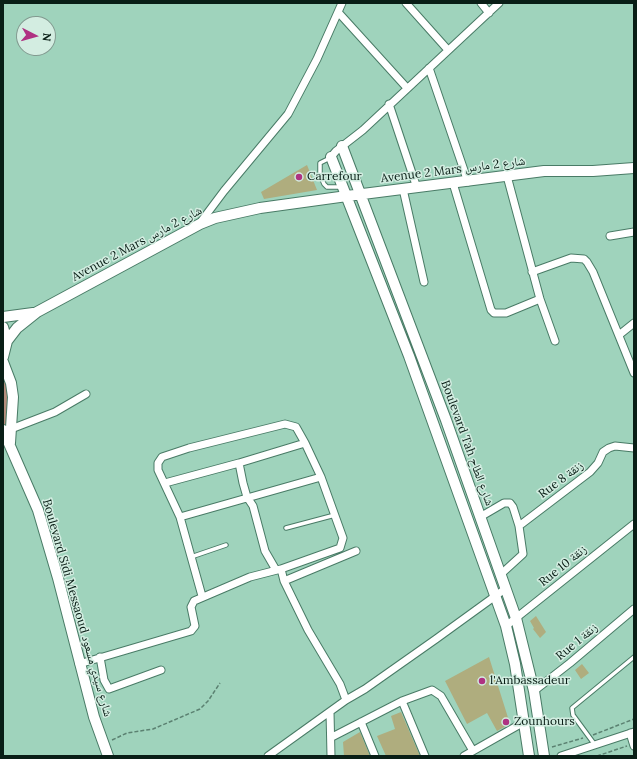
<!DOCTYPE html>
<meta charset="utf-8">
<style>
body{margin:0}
#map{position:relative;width:637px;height:759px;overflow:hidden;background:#9fd3bc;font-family:Lora,serif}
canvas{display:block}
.frame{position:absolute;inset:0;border:4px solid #091e16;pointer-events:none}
.north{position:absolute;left:16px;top:16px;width:40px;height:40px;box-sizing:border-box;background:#d3ede1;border:1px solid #829a90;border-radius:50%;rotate:96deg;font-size:11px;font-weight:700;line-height:16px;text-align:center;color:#091e16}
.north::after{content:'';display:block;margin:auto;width:14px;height:18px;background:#af3282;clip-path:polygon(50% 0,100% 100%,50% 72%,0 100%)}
</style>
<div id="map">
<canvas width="637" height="759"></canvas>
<div class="frame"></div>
<div class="north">N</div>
</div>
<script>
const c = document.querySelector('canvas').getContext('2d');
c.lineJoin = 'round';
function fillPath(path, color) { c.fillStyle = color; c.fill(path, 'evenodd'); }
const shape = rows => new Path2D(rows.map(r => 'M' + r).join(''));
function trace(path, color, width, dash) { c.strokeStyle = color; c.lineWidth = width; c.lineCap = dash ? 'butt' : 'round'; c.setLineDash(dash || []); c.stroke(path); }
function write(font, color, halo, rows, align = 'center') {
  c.font = font + ' Lora,"Noto Naskh Arabic",serif'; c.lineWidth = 3; c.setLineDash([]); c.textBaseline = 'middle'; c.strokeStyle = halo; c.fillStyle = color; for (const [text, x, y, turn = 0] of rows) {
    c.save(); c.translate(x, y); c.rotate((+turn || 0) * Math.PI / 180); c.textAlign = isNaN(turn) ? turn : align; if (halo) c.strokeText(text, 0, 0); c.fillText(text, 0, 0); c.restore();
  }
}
fillPath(shape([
 [3,368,8,384,8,437,3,425]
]), '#b48e7c');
fillPath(shape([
 [307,165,317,190,264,199,261,192],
 [536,616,546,632,540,638,533,629,534,628,530,621],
 [489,657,510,724,497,731,487,713,467,724,445,681],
 [582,664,589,673,581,679,575,670],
 [401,712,420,756,386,756,377,736,395,729,391,716],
 [360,732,370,756,344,756,343,742]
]), '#afad7e');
const lane = shape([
 [330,158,320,163,320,175,324,184,327,187,342,187],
 [286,528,335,515],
 [191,557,226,545],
 [595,745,573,715,572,708,634,657]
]);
const street = shape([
 [406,3,448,50],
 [481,3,489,13],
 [338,12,407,88],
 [429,68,468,182],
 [389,104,417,188],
 [331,157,336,151,363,130,499,3],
 [507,176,540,299,555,341],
 [453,183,491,310,494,313,506,313,540,299],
 [403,189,424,282],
 [200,223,224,191,288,114,317,59,342,3],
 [610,236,634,232],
 [532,272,571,258,584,259,587,262,593,272,634,373],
 [619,335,634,323],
 [11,429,55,412,86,394],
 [165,483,239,463],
 [180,517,321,477],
 [480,517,504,503,510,503,513,507,519,526,523,554,500,575],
 [519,526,590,472,598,463,603,452,609,448,615,446,634,448],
 [276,570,265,551,253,506,247,497,243,483,239,463,305,443],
 [284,581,356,551],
 [202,596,180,517,158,470,158,463,162,457,189,448,285,424,296,427,305,443,321,477,343,538,340,548,281,569],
 [506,626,634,524],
 [100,657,104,680,109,689,161,670],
 [79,664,191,631,195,626,191,607,194,601,250,577,281,569,284,581,308,630,340,684,346,700],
 [534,691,570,663,634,609],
 [402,701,425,756],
 [330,712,331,756],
 [361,722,375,756],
 [630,733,634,746],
 [332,737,402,701,432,690,441,696,473,751],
 [268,756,346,700,365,689,436,639,505,589],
 [464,756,524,722],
 [561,756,634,732]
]);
const secondary = shape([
 [342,146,446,420,516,618,534,691,544,756],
 [331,157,409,356,506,626,515,664,529,756],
 [3,317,33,313],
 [3,327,7,341,3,357],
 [7,341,17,328,37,312,200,224,215,218,260,208,347,196,544,171,593,171,634,168],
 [3,362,11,383,13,397,10,443],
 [3,430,38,510,58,578,94,717,108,756]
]);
trace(lane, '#497b66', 5.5);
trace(street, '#497b66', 9);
trace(secondary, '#497b66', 12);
trace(shape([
 [593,735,634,719],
 [112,740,127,733,153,729,200,709,208,701,220,683],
 [552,747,583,738],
 [597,756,627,746]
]), '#5b8171', 1.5, [4, 2]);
trace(lane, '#fff', 3.5);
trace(street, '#fff', 7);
trace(secondary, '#fff', 10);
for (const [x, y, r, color] of [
 [299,177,4,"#af3282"],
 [482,681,4,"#af3282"],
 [506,722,4,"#af3282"]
]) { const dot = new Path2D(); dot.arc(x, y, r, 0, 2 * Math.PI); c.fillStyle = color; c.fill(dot); trace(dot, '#d3ede1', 1.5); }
write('12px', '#091e16', '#d3ede1', [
 ["Avenue 2 Mars شارع 2 مارس",453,170,-7],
 ["Avenue 2 Mars شارع 2 مارس",137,244,-28],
 ["Boulevard Tah شارع الطاح",467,443,70],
 ["Rue 8 زنقة",561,480,-37],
 ["Rue 10 زنقة",563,566,-39],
 ["Boulevard Sidi Messaoud شارع سيدي مسعود",77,608,74],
 ["Rue 1 زنقة",577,642,-40]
]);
write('12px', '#091e16', '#d3ede1', [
 ["Carrefour",307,177],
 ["l'Ambassadeur",490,681],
 ["Zounhours",514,722]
], 'left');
</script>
